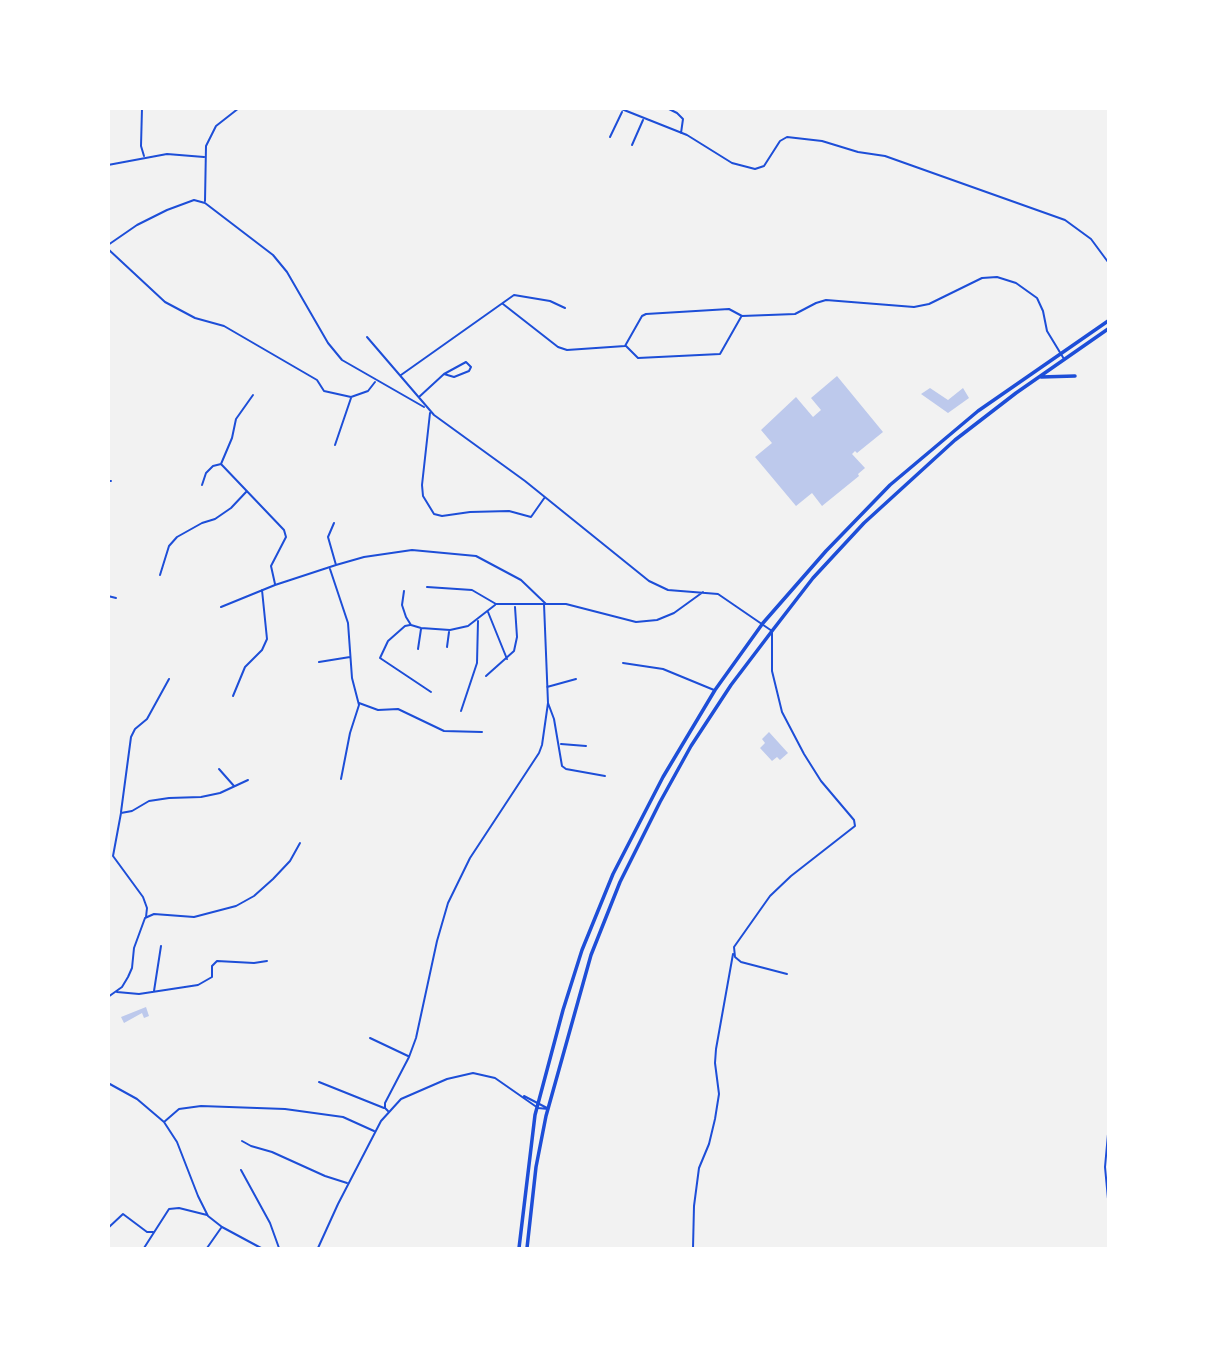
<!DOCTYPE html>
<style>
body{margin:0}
#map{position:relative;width:1217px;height:1357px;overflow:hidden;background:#f2f2f2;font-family:Barlow,sans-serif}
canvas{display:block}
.frame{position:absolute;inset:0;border:110px solid #fff;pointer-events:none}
</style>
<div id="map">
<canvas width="1217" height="1357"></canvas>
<div class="frame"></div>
</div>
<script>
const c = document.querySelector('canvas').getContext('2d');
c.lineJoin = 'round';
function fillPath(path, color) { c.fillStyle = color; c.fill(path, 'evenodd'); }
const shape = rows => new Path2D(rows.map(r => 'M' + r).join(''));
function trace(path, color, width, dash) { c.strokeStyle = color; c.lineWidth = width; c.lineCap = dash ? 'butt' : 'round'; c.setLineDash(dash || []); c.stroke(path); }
fillPath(shape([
 [837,376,883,432,857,453,855,451,852,454,865,468,858,474,859,476,822,506,812,493,796,506,755,457,772,443,761,430,796,397,813,417,821,410,811,398],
 [930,388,948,400,963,388,969,398,948,413,921,394],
 [769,732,788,753,780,760,777,757,772,761,760,748,765,743,762,739],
 [146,1007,149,1016,144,1018,142,1013,124,1023,121,1017]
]), '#bdc9ec');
trace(shape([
 [142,108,141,146,144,156],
 [619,108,687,135,732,163,755,169,764,166,780,141,787,137,822,141,858,152,885,156,1065,220,1091,239,1108,262],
 [667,108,677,113,683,119,681,133],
 [610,137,622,112],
 [632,145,643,120],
 [108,165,167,154,204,157],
 [205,201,206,146,216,126,239,108],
 [108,245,137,225,167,210,194,200,205,203,273,255,287,272,328,343,342,360,424,407],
 [108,249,165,302,195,318,224,326,317,380,324,391,351,397,368,391,375,382],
 [503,304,558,347,567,350,625,346,642,316,646,314,729,309,742,316,795,314,816,303,826,300,914,307,929,304,982,278,997,277,1016,283,1037,298,1043,311,1047,331,1064,359],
 [367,337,434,415,525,481,649,581,668,590,718,594,772,631,772,671,782,712,804,754,821,781,854,820,855,826,791,876,770,896,734,947,735,957,741,962,787,974],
 [626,346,638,358,720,354,741,317],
 [401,375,514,295,550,301,565,308],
 [419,397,444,374,466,362,471,367,469,371,454,377,444,374],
 [430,413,422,485,423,496,434,514,442,516,470,512,509,511,531,517,545,497],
 [335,445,351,398],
 [221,464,284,530,286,537,271,566,275,584],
 [108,481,111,481],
 [202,485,206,473,213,466,221,464,232,438,236,419,253,395],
 [334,523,328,537,336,565],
 [330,569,348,623,352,678,359,705,350,733,341,779],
 [160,575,169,546,177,537,202,523,215,519,231,508,247,491],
 [427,587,472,590,496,604,566,604,636,622,657,620,674,613,703,592],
 [404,591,402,605,406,617,411,625,421,628,450,630,468,626,495,605],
 [108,596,116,598],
 [544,604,548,703,554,719,562,766,566,769,605,776],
 [221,607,275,585,336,565,364,557,412,550,476,556,521,580,546,604],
 [488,612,507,659],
 [410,625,405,626,388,641,380,658,431,692],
 [447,647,449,632],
 [418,649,421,629],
 [319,662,350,657],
 [623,663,663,669,714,690],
 [486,676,514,651,517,637,515,607],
 [547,687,576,679],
 [233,696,245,667,262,650,267,639,262,590],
 [359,703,378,710,398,709,444,731,482,732],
 [461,711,477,663,478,621],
 [561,744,586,746],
 [219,769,234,786],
 [121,812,131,737,135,729,147,719,169,679],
 [146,917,147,908,143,897,113,856,121,813,132,811,149,801,169,798,201,797,220,793,248,780],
 [154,991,161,946],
 [117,992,139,994,198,985,212,977,212,966,217,961,254,963,267,961],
 [108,997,122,987,128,977,132,968,134,948,145,918,154,914,194,917,236,906,254,896,273,879,290,861,300,843],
 [370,1038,408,1056],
 [319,1082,384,1108],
 [108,1083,137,1099,164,1122,177,1142,198,1196,208,1216,222,1227,261,1248],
 [388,1111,385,1108,385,1103,409,1057,416,1038,437,941,448,903,470,858,539,753,542,745,548,703],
 [164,1122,179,1109,201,1106,285,1109,343,1117,374,1131],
 [1108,1134,1105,1167,1108,1199],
 [242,1141,251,1146,272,1152,325,1176,347,1183],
 [241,1170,270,1223,279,1248],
 [108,1228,123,1214,147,1232,153,1232],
 [144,1248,169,1209,179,1208,207,1215],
 [207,1248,221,1228],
 [693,1248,694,1206,699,1168,709,1144,715,1119,719,1094,715,1063,716,1049,733,954]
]), '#1d4ed8', 2);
trace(shape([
 [524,1096,547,1108],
 [318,1248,338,1204,381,1121,401,1099,447,1079,473,1073,495,1078,538,1108,548,1109]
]), '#1d4ed8', 2);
trace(shape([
 [1041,377,1075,376],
 [519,1248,535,1115,563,1010,582,950,613,874,663,777,715,690,763,623,826,551,890,485,978,411,1108,321],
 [527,1248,536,1167,546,1116,591,955,620,882,660,802,691,746,731,685,772,631,813,578,864,523,955,440,1016,393,1108,329]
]), '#1d4ed8', 3.5);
</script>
